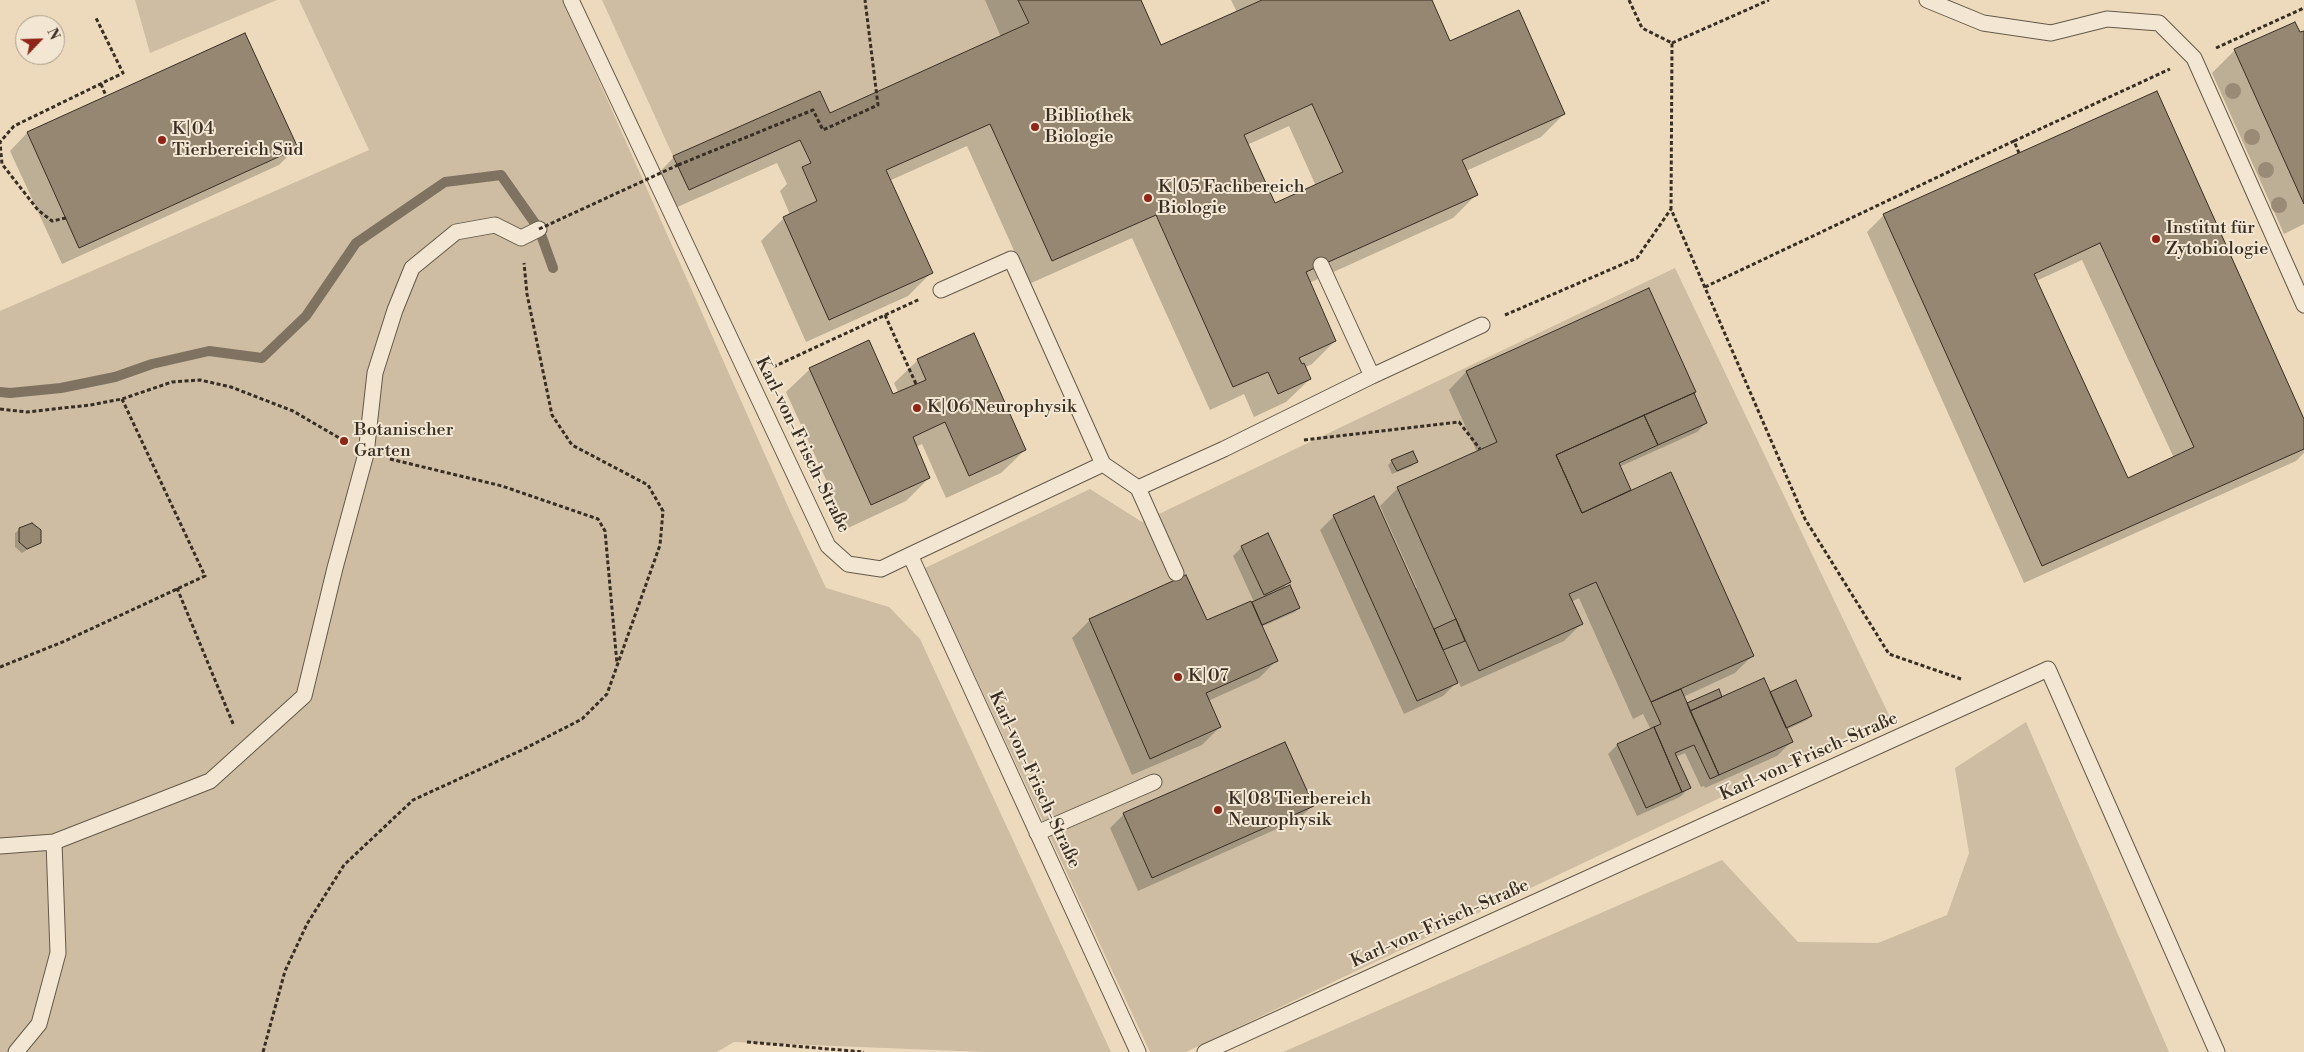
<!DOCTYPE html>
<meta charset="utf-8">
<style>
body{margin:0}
#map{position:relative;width:2304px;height:1052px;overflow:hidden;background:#eddabc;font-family:"Libre Bodoni",serif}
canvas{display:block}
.north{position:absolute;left:15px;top:15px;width:50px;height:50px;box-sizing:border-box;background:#f3e7d3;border:1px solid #a89d8d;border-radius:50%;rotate:66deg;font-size:14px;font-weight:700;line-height:20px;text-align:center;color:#382e23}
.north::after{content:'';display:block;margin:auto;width:18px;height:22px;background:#8f2418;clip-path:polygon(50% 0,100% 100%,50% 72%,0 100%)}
</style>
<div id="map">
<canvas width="2304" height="1052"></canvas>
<div class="north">N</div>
</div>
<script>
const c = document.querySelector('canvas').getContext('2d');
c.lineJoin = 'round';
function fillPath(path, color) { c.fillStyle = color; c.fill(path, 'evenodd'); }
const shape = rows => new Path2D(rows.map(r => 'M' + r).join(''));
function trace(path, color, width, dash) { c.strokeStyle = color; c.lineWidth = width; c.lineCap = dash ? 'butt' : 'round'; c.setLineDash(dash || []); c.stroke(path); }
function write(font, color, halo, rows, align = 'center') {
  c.font = font + ' "Libre Bodoni",serif'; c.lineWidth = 4; c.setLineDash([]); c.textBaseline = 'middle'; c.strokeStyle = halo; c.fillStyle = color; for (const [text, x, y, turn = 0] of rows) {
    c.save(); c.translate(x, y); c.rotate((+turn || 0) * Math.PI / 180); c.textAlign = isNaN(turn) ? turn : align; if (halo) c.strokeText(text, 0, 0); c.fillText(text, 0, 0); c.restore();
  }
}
fillPath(shape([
 [135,0,277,0,150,53],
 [299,0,563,0,790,511,826,588,889,607,920,639,1111,1052,985,1052,734,1042,717,1052,0,1052,0,311,369,150],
 [602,0,1018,0,1029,23,830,113,820,91,673,156],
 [1675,268,1890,717,1186,1052,1150,1052,925,568,1090,489,1142,522],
 [2026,722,2169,1052,1283,1052,1722,860,1798,942,1878,943,1947,915,1969,853,1955,768]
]), '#cebda2');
fillPath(shape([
 [985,0,1140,0,1160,46,1237,12,1231,0,1431,0,1450,43,1564,114,1541,137,1466,171,1476,195,1453,218,1309,283,1335,341,1312,364,1304,368,1310,379,1286,402,1254,417,1244,394,1210,410,1132,238,1029,284,967,146,889,181,931,273,908,296,806,342,761,241,784,218,790,215,780,191,787,184,777,163,666,212,651,181,674,157,830,114,1001,37],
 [1289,126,1316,186,1274,205,1247,145],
 [2304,32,2304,224,2284,234,2212,73,2235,50],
 [244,34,296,148,279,165,62,264,10,151,27,133],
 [2156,93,2304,422,2304,453,2296,461,2024,583,1867,232,1884,215],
 [2082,260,2174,458,2127,480,2036,281],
 [1649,290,1695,392,1693,394,1706,423,1697,432,1619,467,1629,490,1625,494,1752,656,1735,673,1683,697,1686,705,1722,698,1770,694,1811,716,1807,720,1786,730,1791,742,1777,756,1705,788,1704,786,1701,787,1685,753,1676,757,1689,788,1680,797,1637,816,1608,754,1617,745,1651,730,1643,714,1633,719,1579,598,1571,602,1581,624,1564,641,1461,687,1458,681,1443,696,1404,714,1320,530,1334,516,1414,589,1417,588,1380,506,1398,488,1477,452,1449,390,1466,372],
 [918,360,1025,450,1001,473,946,498,922,444,916,447,929,478,906,501,848,528,786,392,810,369,892,396,898,392,894,383],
 [1392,461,1416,461,1412,466,1392,474,1388,465],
 [20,529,39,542,22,553,15,547,15,533],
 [1242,547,1289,582,1282,589,1299,608,1295,612,1261,627,1276,661,1259,678,1208,701,1220,727,1202,745,1132,775,1072,638,1089,621,1185,576,1206,622,1251,604,1254,602,1233,556],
 [1312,806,1299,819,1138,891,1110,828,1124,814]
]), '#0003');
trace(shape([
 [0,392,10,393,61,388,115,377,152,364,209,351,262,358,306,316,356,243,445,182,501,175,539,229,553,268]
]), '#7f7260', 10);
const building = shape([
 [1018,0,1141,0,1161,45,1262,0,1432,0,1450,41,1519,10,1565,114,1462,160,1478,195,1306,272,1336,341,1299,358,1302,364,1304,363,1311,379,1278,394,1268,372,1233,387,1156,215,1052,261,990,124,886,170,933,273,829,320,783,217,817,201,802,167,811,163,800,140,689,190,673,156,820,91,830,113,1029,23,1018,0],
 [1312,104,1343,172,1275,203,1244,135,1312,104],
 [2295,22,2300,32,2304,31,2304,204,2234,49,2295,22],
 [245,33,298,148,79,248,27,132,245,33],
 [2157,91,2304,419,2304,449,2042,566,1883,214,2157,91],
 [2100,243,2194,447,2128,478,2034,274,2100,243],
 [1649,288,1696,392,1556,455,1582,513,1671,472,1754,656,1651,702,1596,582,1569,594,1583,624,1479,671,1397,487,1497,442,1466,371,1649,288],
 [974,333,1026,450,969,476,945,422,913,437,930,478,871,505,809,368,869,340,893,394,926,380,917,359,974,333],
 [1694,393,1707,423,1658,445,1644,415,1694,393],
 [1644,415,1658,445,1619,463,1631,490,1582,513,1556,455,1644,415],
 [1413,451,1418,462,1397,471,1391,460,1413,451],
 [1374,496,1458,683,1417,701,1333,515,1374,496],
 [32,523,41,530,41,543,27,549,19,542,19,528,32,523],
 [1268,533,1291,582,1264,595,1241,546,1268,533],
 [1186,575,1207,620,1251,601,1278,661,1206,693,1221,727,1150,759,1089,619,1186,575],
 [1290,585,1300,608,1262,625,1252,602,1290,585],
 [1456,619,1465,641,1443,650,1434,629,1456,619],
 [1764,678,1793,742,1719,775,1690,711,1764,678],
 [1796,680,1812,716,1786,728,1770,692,1796,680],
 [1681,689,1719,775,1710,779,1694,745,1675,753,1691,788,1682,792,1654,727,1661,724,1651,702,1681,689],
 [1719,689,1722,697,1690,711,1687,703,1719,689],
 [1654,727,1682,792,1646,808,1617,744,1654,727],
 [1285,742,1314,806,1152,878,1123,813,1285,742]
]);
fillPath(building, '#968773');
trace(building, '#382e23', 1);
const service = shape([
 [571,0,828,546,848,564,881,569,910,555,1138,1052],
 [1927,0,1983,23,2051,33,2107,19,2159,23,2194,58,2304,305],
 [1321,265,1372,376],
 [941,290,1011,259,1103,464,1138,488,1176,573],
 [1138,488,1224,449,1372,376,1482,325],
 [910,555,1103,464],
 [1037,833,1154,782],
 [0,846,54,842,210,781,304,696,335,568,366,454,375,373,395,310,412,268,456,232,495,225,521,238,539,229],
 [16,1052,39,1024,58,953,54,842],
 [1205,1052,2048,669,2217,1052]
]);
trace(service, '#655949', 17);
trace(shape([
 [1629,0,1642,28,1672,43,1671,209,1805,519,1889,654,1961,679],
 [1672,43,1769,0],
 [2216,48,2304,8],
 [101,84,106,96],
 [2014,141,2170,69],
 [678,165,813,110,823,130,878,105,865,0],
 [66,218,52,221,38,210,2,164,0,142,14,126,123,73,96,18],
 [1705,287,2014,141,2019,153],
 [885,315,916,384],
 [1505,315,1637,258,1671,209],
 [773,367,920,299],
 [0,409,27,412,90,405,122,399,172,382,200,380,231,387,293,411,341,439],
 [1304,440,1459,422,1480,449],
 [390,459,502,486,598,519,605,531,617,664],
 [177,588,234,726],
 [0,667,65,641,205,576,122,399],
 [747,1042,864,1052],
 [263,1052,285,971,307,924,344,865,413,800,522,750,582,719,607,694,660,545,663,511,648,485,572,445,552,415,527,294,524,263]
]), '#382e23', 3, [4, 2.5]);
trace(service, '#f3e7d3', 15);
trace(shape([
 [539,229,678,165]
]), '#382e23', 3, [4, 2.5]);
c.fillStyle = '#9a8b76';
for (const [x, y] of [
 [2233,91],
 [2252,137],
 [2266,170],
 [2279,205]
]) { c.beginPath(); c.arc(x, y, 8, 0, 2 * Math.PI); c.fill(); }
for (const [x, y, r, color] of [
 [1035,127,5,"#8f2418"],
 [162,140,5,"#8f2418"],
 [1148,198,5,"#8f2418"],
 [2156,239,5,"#8f2418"],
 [917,408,5,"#8f2418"],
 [344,441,5,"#8f2418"],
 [1178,677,5,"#8f2418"],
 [1218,810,5,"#8f2418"]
]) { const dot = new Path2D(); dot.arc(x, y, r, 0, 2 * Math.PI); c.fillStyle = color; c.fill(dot); trace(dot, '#f3e7d3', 2); }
write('18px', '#382e23', '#f3e7d3', [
 ["Bibliothek",1045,117],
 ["Biologie",1045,138],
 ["K|04",172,130],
 ["Tierbereich Süd",172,151],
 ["K|05 Fachbereich",1158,188],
 ["Biologie",1158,209],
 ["Institut für",2166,229],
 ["Zytobiologie",2166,250],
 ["K|06 Neurophysik",927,408],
 ["Botanischer",354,431],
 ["Garten",354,452],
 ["K|07",1188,677],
 ["K|08 Tierbereich",1228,800],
 ["Neurophysik",1228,821]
], 'left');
write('18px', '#382e23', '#f3e7d3', [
 ["Karl-von-Frisch-Straße",802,445,64],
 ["Karl-von-Frisch-Straße",1809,757,-24],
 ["Karl-von-Frisch-Straße",1034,780,65],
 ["Karl-von-Frisch-Straße",1440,924,-24]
]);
</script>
